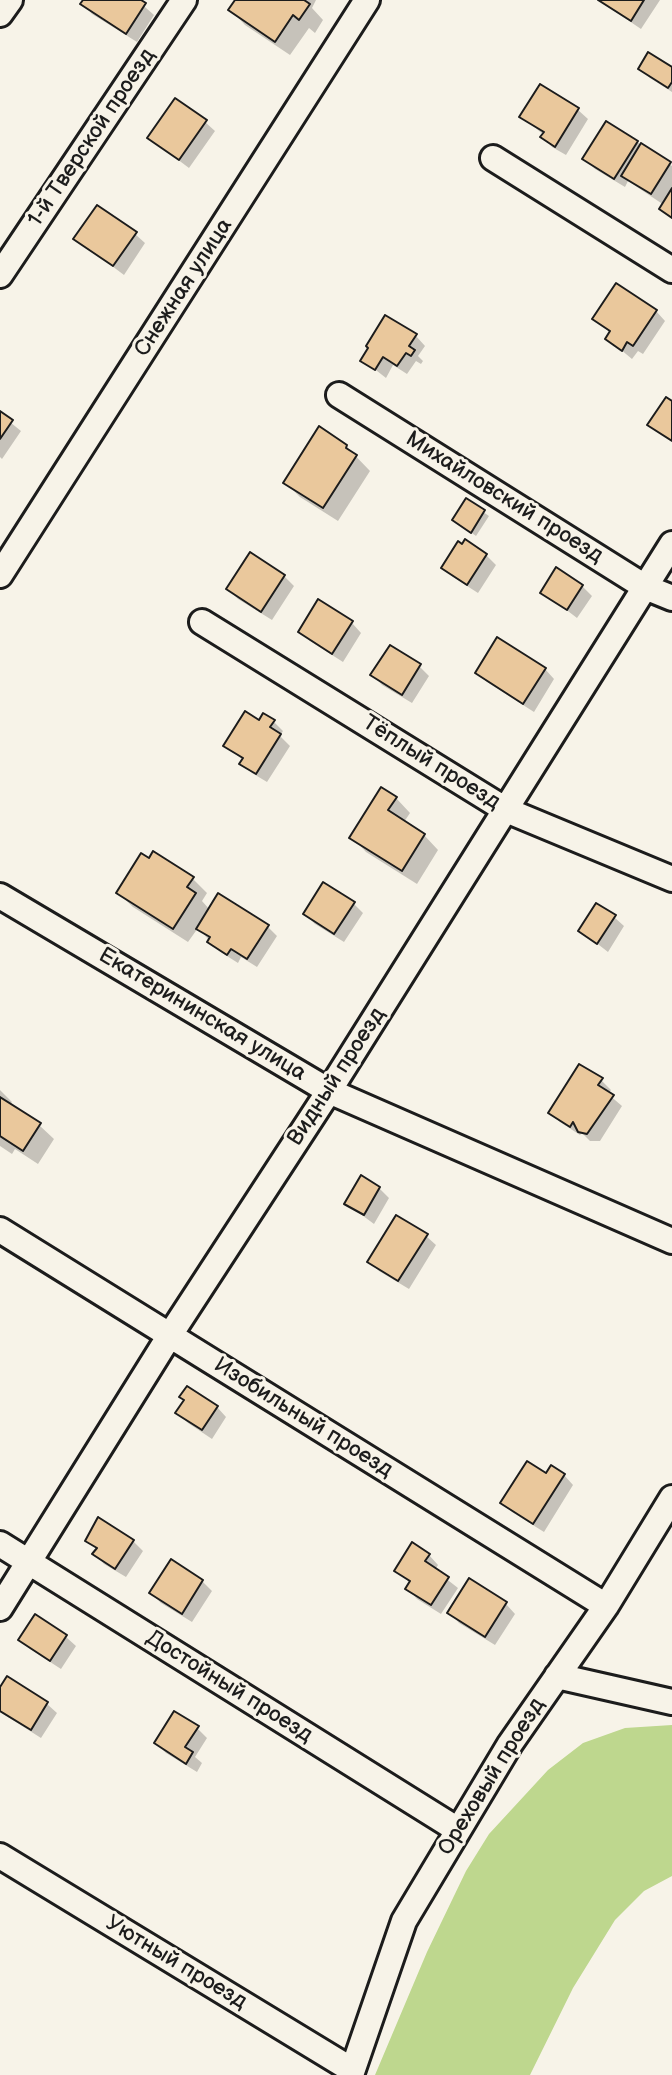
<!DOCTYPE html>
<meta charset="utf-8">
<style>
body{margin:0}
canvas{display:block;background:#f7f3e8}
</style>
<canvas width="672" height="2075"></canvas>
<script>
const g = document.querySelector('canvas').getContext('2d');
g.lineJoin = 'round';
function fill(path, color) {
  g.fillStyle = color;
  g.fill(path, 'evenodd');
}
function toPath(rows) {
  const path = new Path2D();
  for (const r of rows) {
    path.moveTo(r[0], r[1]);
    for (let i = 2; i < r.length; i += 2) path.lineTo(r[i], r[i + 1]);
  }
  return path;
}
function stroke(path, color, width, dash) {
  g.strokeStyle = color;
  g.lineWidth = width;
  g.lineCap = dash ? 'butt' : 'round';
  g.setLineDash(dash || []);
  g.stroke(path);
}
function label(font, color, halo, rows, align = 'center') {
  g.font = font + ' "Balsamiq Sans",sans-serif';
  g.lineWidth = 6;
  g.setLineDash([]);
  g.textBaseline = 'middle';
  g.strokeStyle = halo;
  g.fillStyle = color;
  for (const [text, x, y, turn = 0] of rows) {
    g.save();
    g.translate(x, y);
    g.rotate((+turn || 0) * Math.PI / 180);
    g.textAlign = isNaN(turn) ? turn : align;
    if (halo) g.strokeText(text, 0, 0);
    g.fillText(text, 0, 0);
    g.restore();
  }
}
const green = toPath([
 [672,1725,672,1876,644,1891,615,1920,573,1988,530,2075,375,2075,427,1952,466,1871,489,1834,548,1770,583,1743,625,1728]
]);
const shadow = toPath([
 [85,0,137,0,154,15,137,42,92,14,83,4],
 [238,0,316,0,312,8,323,20,315,33,309,28,290,55,245,25,231,10],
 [598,0,660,0,641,29],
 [640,69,672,70,672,92,650,78],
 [578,110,588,119,566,155,552,147,543,137,544,135,522,117],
 [205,122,215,131,189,168,149,138],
 [637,142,672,166,672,219,661,209,664,205,628,181,625,187,595,169,585,159],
 [135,234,145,243,124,275,76,239],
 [656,311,665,321,643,354,638,351,632,359,608,339,611,333,594,319],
 [416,336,425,346,418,356,423,361,421,364,416,361,407,374,393,365,386,378,363,360],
 [0,414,21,431,2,459,0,457],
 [346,446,370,471,338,521,300,497,286,483],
 [467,501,489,516,476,536,454,520],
 [486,555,496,565,478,593,453,577,444,568],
 [284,576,294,586,272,620,238,599,228,589],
 [582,586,592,596,577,618,543,592],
 [352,623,361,633,343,662,310,641,300,632],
 [419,666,429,676,412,703,382,685,373,675],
 [545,669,554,679,534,712,487,682,477,673],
 [273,721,283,731,280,736,290,746,267,782,252,773,242,763,244,761,226,746,259,722],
 [396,798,410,813,404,822,424,835,438,850,417,884,366,852,352,837],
 [154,854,193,879,207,893,202,901,210,910,268,927,277,936,257,967,241,957,238,963,219,951,198,928,188,942,133,907,118,893],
 [353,903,363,913,344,942,315,924,305,914],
 [614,917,624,926,608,952,581,931],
 [601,1080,611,1090,608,1094,622,1106,600,1141,590,1141,582,1133,580,1135,560,1122,550,1113],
 [0,1090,12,1102,10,1105,39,1125,54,1139,38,1164,15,1149,12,1154,0,1146],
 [379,1188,389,1198,374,1224,347,1204],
 [426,1236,436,1245,409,1289,379,1271,370,1262],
 [217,1407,226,1417,212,1439,188,1423,178,1413],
 [564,1475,573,1485,544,1532,512,1512,503,1503],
 [88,1540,133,1541,143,1551,126,1577,104,1564,95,1554,97,1550],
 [429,1555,438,1565,435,1570,458,1588,441,1614,417,1599,408,1589,411,1584,396,1571],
 [202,1581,212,1591,192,1622,161,1603,151,1593],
 [506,1604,515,1614,495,1645,459,1623,450,1613],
 [35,1617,66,1637,76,1646,61,1669,30,1649,21,1640],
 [0,1691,47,1704,57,1713,41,1738,0,1712],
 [197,1728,207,1738,195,1757,202,1763,197,1772,166,1753,156,1743]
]);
const building = toPath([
 [83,0,141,0,146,3,126,34,80,4,83,0],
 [235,0,304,0,310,4,299,20,293,15,275,42,228,10,235,0],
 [598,0,644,0,631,21,598,0],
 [648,52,672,67,672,82,668,88,638,69,648,52],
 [540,84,579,108,555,147,540,137,544,132,519,117,540,84],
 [175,98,207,120,179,160,147,138,175,98],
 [606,121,638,141,614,179,582,159,606,121],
 [641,143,671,162,651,194,621,176,641,143],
 [672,188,672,218,659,209,672,188],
 [97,205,137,232,113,266,73,239,97,205],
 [616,283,657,310,633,346,627,342,622,351,605,339,610,331,592,319,616,283],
 [385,315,417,334,409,346,415,350,411,356,406,353,397,366,383,357,375,370,360,361,368,348,366,346,385,315],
 [666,397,672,401,672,441,647,425,666,397],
 [0,411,13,420,0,439,0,411],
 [319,426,347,445,346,448,357,455,323,508,283,483,319,426],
 [466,498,485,510,471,533,452,520,466,498],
 [465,539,487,554,467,585,441,568,458,541,462,544,465,539],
 [250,552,285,575,261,612,226,589,250,552],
 [556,567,583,585,567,610,540,593,556,567],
 [318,599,353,621,332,654,298,632,318,599],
 [497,637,546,668,523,704,475,673,497,637],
 [390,645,421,664,402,695,370,675,390,645],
 [245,711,259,720,263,713,275,720,270,727,281,734,256,774,239,764,243,758,223,746,245,711],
 [381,787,397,797,388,810,425,834,402,871,349,838,381,787],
 [153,851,194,877,187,887,196,893,173,929,116,893,141,853,149,858,153,851],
 [323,882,355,902,334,934,303,914,323,882],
 [218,893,269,925,247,959,231,949,227,955,207,942,210,937,196,929,218,893],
 [596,903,616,915,597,944,578,931,596,903],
 [579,1064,603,1078,598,1085,614,1095,587,1134,578,1132,573,1122,570,1127,548,1113,579,1064],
 [0,1097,41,1123,23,1151,0,1136,0,1097],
 [361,1175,380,1187,364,1215,344,1204,361,1175],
 [396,1215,428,1234,398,1281,367,1262,396,1215],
 [187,1386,218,1406,202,1430,175,1413,184,1400,179,1397,187,1386],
 [527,1461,546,1473,551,1465,565,1474,533,1524,500,1503,527,1461],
 [98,1517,134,1540,115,1569,92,1554,97,1548,85,1541,98,1517],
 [412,1542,430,1554,425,1561,449,1577,431,1605,405,1589,410,1581,394,1571,412,1542],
 [171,1559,203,1580,182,1614,149,1593,171,1559],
 [469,1578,507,1602,485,1637,447,1613,469,1578],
 [35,1614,67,1635,50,1661,18,1640,35,1614],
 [7,1676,48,1702,31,1730,0,1711,0,1687,7,1676],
 [174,1711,199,1726,185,1747,193,1752,186,1764,154,1743,174,1711]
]);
const street = toPath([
 [0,14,10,0],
 [493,158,672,270],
 [0,275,184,0],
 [339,395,645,587,672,598],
 [0,575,367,0],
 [202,622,506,810,672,879],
 [0,896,329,1091,672,1241],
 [0,1230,606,1606],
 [0,1544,458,1830],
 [0,1608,170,1335,329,1091,672,544],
 [557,1676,672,1702],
 [0,1856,352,2070],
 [351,2075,404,1921,510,1744,606,1606,672,1498]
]);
const streetNames = [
 ["1-й Тверской проезд",92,138,-56],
 ["Снежная улица",184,288,-57],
 ["Михайловский проезд",504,498,32],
 ["Тёплый проезд",431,763,32],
 ["Екатерининская улица",202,1015,31],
 ["Видный проезд",337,1077,-57],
 ["Изобильный проезд",303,1418,32],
 ["Достойный проезд",229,1687,32],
 ["Ореховый проезд",492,1777,-58],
 ["Уютный проезд",176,1963,31]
];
fill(green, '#bed78e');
fill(shadow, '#0003');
fill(building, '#eac89c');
stroke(building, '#1c1c1c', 2);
stroke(street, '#1c1c1c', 30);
stroke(street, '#f7f3e8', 24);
label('22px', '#1c1c1c', '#f7f3e8', streetNames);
</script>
